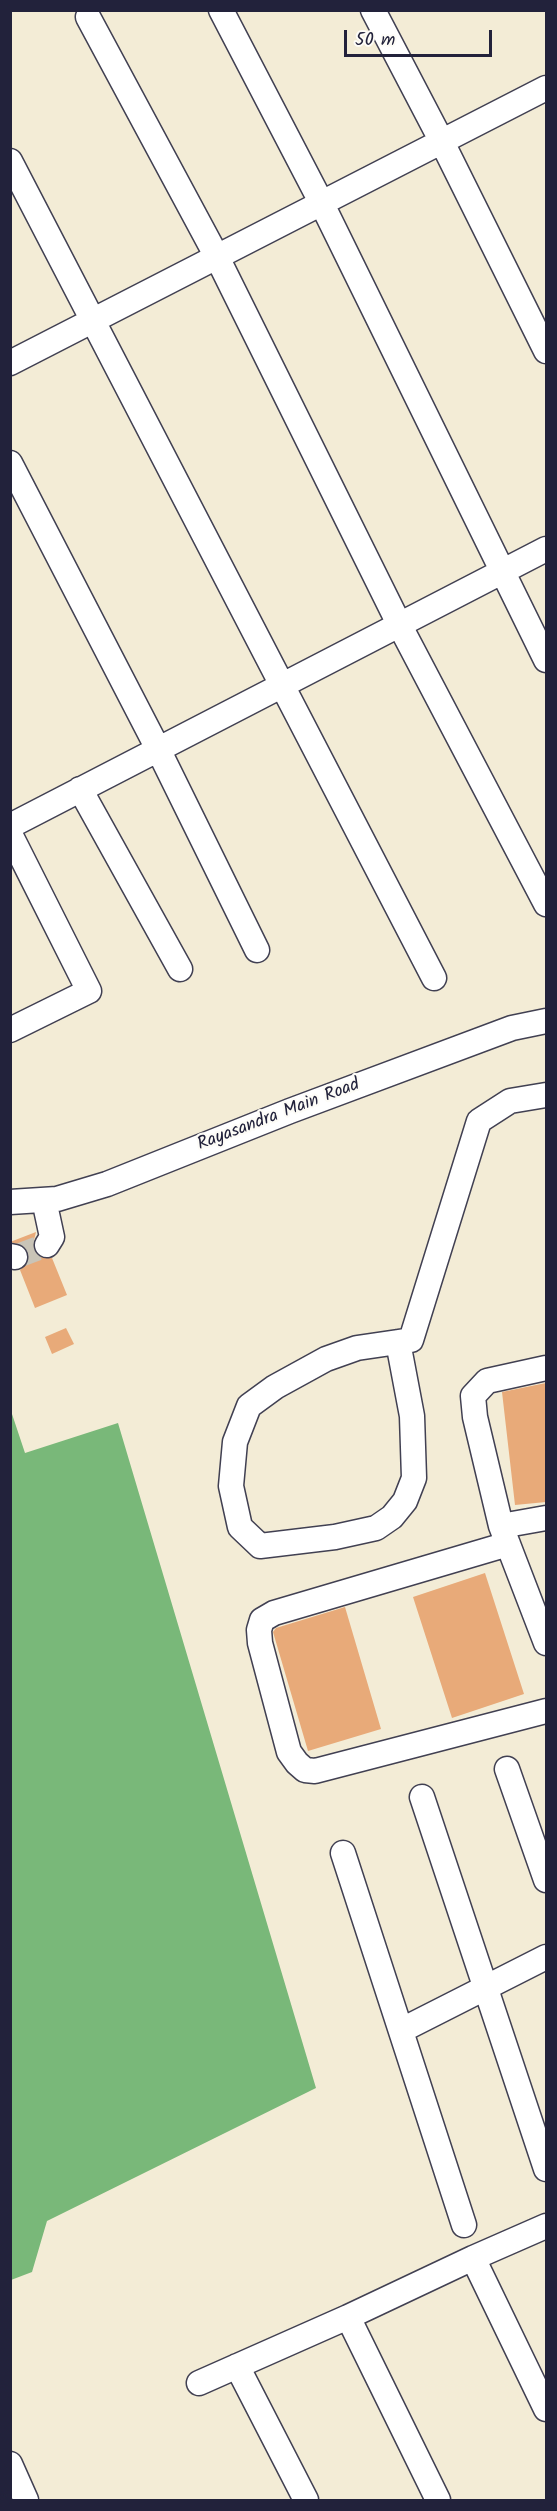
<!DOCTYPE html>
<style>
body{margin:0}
#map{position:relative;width:557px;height:2511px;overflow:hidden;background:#f3ecd6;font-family:Kalam,sans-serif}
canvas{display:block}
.frame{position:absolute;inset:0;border:12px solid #22223b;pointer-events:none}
.scale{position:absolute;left:344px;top:30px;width:148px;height:27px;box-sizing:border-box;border:3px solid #22223b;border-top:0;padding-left:8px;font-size:18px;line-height:21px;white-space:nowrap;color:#22223b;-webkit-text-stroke:4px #fdfcf7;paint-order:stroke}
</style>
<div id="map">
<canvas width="557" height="2511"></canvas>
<div class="frame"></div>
<div class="scale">50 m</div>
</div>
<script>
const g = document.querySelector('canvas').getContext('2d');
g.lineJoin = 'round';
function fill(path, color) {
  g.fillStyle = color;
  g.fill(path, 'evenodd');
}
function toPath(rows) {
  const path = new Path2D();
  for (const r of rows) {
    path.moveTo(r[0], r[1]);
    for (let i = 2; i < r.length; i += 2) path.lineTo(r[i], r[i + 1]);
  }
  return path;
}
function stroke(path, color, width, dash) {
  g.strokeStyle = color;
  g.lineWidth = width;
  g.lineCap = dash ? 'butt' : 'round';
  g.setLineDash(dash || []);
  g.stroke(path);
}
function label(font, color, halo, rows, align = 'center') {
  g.font = font + ' Kalam,sans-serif';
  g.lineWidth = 4.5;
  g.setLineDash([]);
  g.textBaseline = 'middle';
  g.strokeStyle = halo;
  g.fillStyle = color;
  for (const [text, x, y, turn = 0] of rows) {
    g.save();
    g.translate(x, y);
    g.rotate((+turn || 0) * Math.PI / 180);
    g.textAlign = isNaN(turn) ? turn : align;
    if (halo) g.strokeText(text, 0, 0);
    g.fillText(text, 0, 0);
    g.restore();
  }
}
const forest = toPath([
 [10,1408,25,1453,118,1423,316,2088,47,2221,32,2272,11,2280]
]);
const building = toPath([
 [36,1232,33,1244,34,1251,40,1257,52,1258,67,1295,35,1308,20,1270,29,1260,28,1252,24,1246,10,1242],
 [66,1328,74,1344,52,1354,45,1337],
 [546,1383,546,1502,515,1505,502,1392],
 [485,1573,524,1694,452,1718,413,1597],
 [345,1607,381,1729,308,1751,273,1632,276,1628]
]);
const minorTunnel = toPath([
 [15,1257,47,1245]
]);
const minor = toPath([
 [221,10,322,204,546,660],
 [373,10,442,142,546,351],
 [88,17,217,257,399,624,546,904],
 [10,161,434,978],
 [10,363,546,88],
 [10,463,158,749,257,950],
 [80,789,180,969],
 [10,826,546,549],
 [10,834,89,991,10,1030],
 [44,1200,52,1237,47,1245],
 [10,1202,57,1199,107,1184,290,1111,512,1028,546,1021],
 [10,1256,15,1257],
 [398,1342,412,1416,414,1478,405,1501,392,1517,376,1528,335,1537,260,1546,240,1527,231,1486,235,1442,249,1406,275,1387,326,1359,357,1348,398,1342,411,1340,479,1121,510,1101,546,1095],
 [546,1368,487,1381,473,1396,475,1417,501,1526,546,1643],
 [501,1526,546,1518],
 [508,1544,274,1613,262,1620,259,1630,260,1643,289,1752,297,1763,305,1770,315,1771,546,1711],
 [507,1769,546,1880],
 [422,1797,546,2169],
 [343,1853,464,2225],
 [402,2030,546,1957],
 [546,2226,473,2258,546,2409],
 [237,2366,306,2500],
 [199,2383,348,2317],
 [10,2464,26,2500],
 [438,2500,348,2317,473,2258]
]);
const streetNames = [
 ["Rayasandra Main Road",279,1116,-21]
];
fill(forest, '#79b879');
fill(building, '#e8aa79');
stroke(minorTunnel, '#c9c4b7', 24, [24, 12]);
stroke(minor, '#414052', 27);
stroke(minor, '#fff', 24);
label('18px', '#22223b', '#fdfcf7', streetNames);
</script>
